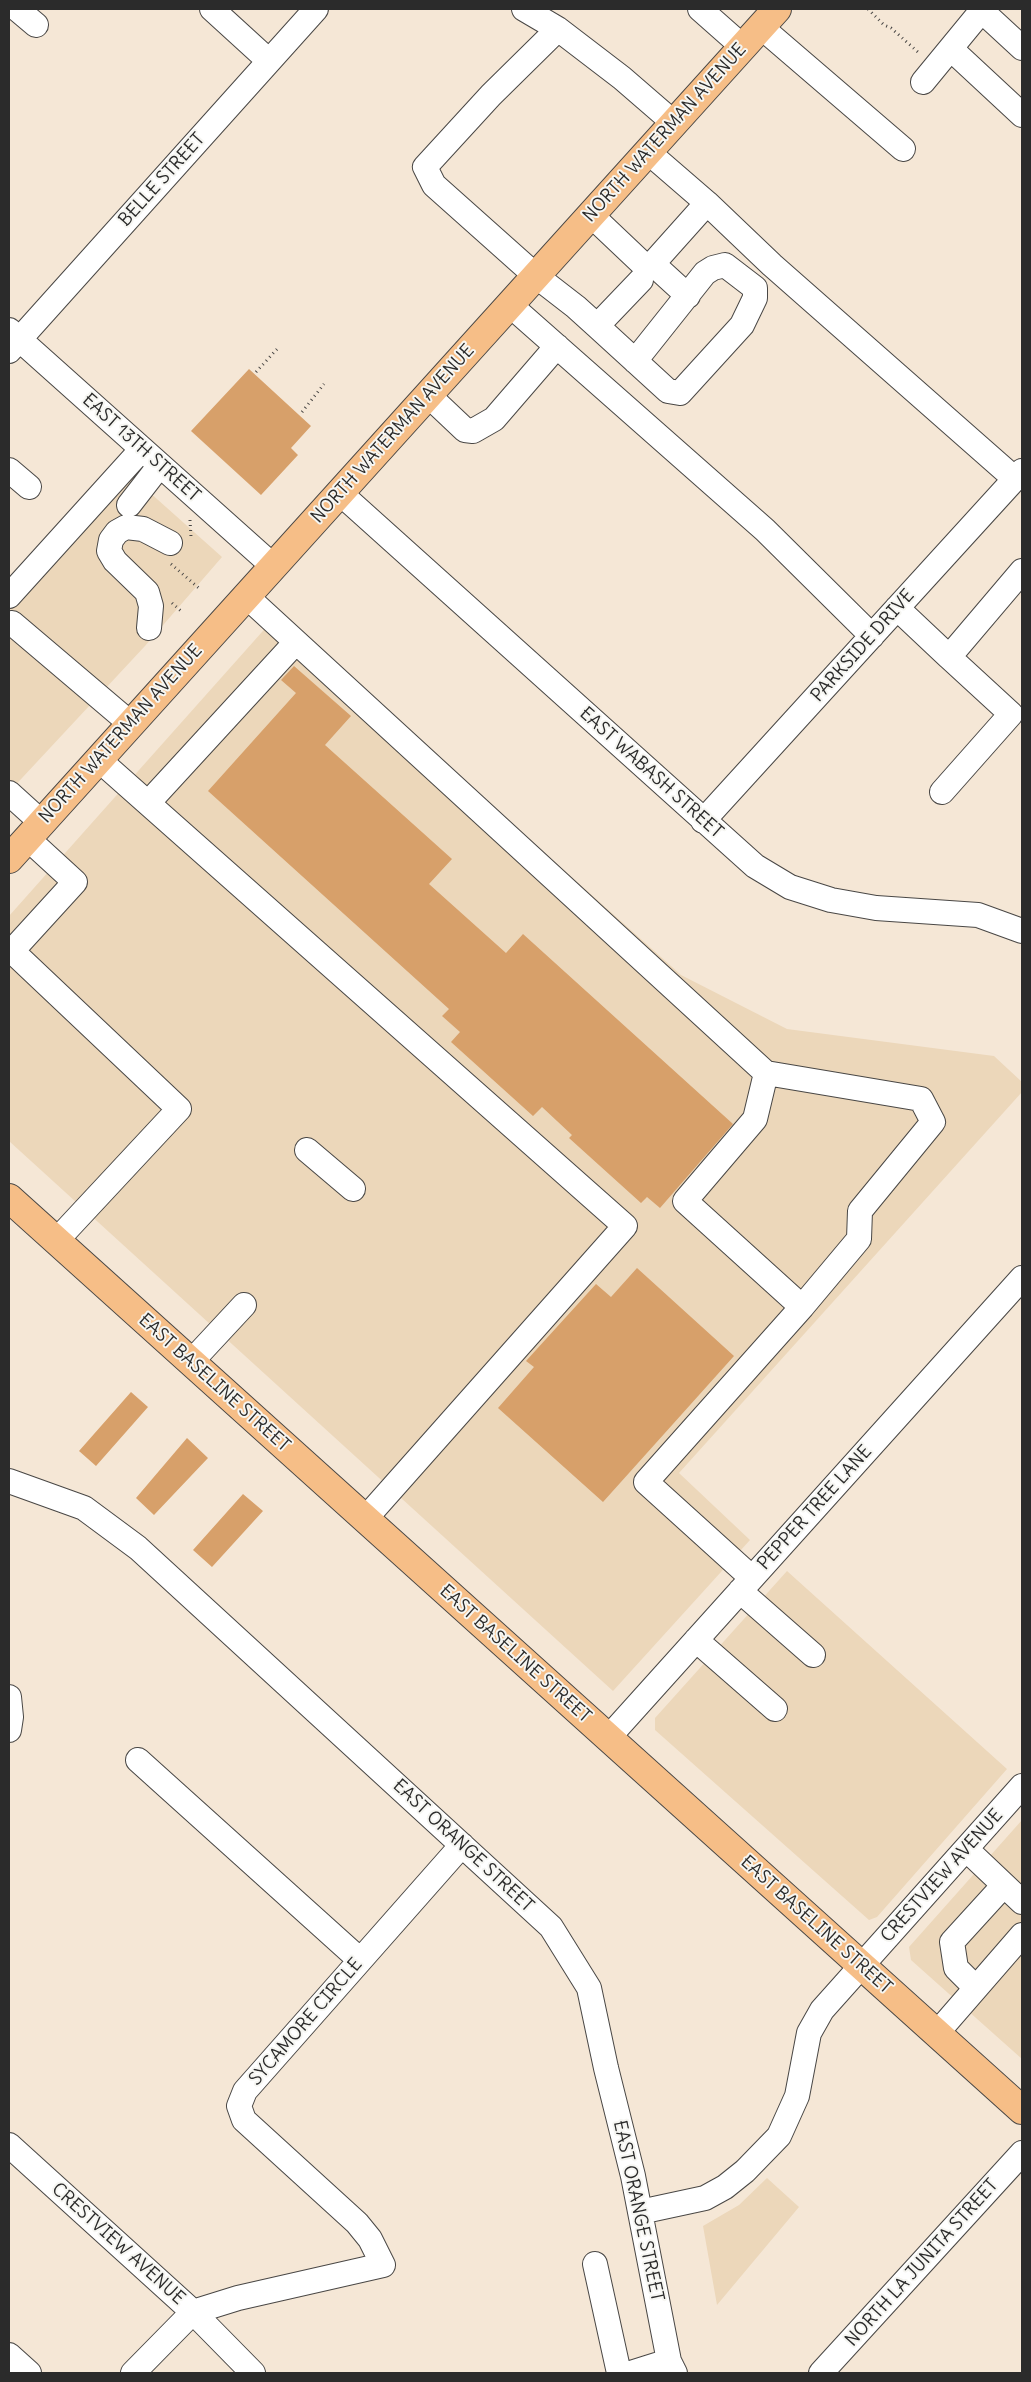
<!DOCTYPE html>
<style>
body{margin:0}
#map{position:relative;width:1031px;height:2382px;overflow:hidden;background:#f5e7d6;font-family:Delius,sans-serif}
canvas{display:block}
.frame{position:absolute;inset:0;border:10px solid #2b2b2b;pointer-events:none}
</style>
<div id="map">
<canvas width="1031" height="2382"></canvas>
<div class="frame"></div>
</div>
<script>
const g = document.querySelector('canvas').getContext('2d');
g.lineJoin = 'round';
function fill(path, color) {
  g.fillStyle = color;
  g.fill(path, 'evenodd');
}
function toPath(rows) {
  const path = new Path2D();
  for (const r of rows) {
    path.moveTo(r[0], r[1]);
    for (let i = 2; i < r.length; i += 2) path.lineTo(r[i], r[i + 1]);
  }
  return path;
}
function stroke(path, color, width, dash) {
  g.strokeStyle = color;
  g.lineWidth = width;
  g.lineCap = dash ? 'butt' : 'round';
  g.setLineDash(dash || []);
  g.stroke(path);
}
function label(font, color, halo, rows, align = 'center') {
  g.font = font + ' Delius,sans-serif';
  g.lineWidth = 4;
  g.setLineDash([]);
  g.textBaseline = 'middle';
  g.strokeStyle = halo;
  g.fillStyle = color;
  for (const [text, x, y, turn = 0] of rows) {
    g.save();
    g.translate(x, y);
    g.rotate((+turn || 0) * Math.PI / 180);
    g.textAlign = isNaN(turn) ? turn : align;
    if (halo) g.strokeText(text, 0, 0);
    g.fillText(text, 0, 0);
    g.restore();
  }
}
const built = toPath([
 [120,466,222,557,145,646,9,792,9,590],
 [278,614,681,975,787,1029,994,1056,1022,1082,1022,1092,679,1473,750,1540,613,1691,9,1141,9,916],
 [787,1571,1007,1769,877,1917,869,1920,655,1730,655,1718],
 [1022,1820,1022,2059,911,1960,909,1947],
 [767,2178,799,2207,717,2305,703,2226,739,2205]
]);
const building = toPath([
 [249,369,311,426,291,448,298,455,261,495,191,431],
 [294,666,351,716,325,745,452,859,429,884,506,953,523,934,733,1124,660,1208,647,1197,641,1203,569,1138,572,1135,542,1107,533,1116,451,1042,460,1032,442,1016,449,1009,208,791,296,693,281,680],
 [637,1268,734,1356,603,1502,498,1408,534,1367,526,1361,596,1284,611,1297],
 [131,1392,148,1407,96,1466,79,1451],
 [187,1438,208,1458,154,1515,136,1498],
 [243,1494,263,1511,212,1567,193,1550]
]);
const path = toPath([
 [868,9,884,25,891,28,918,52],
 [256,372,278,348],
 [302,412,324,384],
 [190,520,191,537],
 [171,564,200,589],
 [172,603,181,611]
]);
const minor = toPath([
 [17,9,36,25],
 [212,9,269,61],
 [524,9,558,29,622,78,674,123],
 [700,9,743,47],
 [983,12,1022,48],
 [761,27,903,149],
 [558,29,491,95,425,167,434,185,536,276,576,307,597,326,668,391,680,393,742,325,755,298,755,288,725,265,713,268,705,273,635,361],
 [951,49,1022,115],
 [923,82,983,9],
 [648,152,707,203,772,265,1015,479],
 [591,215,648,269,707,203],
 [653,264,688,296],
 [510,305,765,530,872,636],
 [597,326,641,280],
 [9,330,273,566],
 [9,351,316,9],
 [428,395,465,430,473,431,494,419,557,346],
 [9,470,29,487],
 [340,493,755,866,790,887,831,900,876,908,978,915,1022,931],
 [129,505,160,465],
 [9,596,142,449],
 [246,596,766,1073,921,1099,933,1122,860,1211,859,1239,802,1307,685,1201,755,1119,766,1073],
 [897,608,949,657,1022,571],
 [12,623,131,724],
 [149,628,151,606,147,592,115,561,109,551,111,540,117,532,126,527,143,529,170,543],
 [98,759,625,1226,365,1519],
 [942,792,1011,714,949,657],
 [9,793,41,822],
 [148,803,296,642],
 [703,821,1022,471],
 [27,838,75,882,12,951,179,1109,56,1241],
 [307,1150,353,1189],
 [191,1362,244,1305],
 [9,1481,84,1508,138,1548,551,1927,589,1988,606,2068,633,2176,669,2361,675,2373],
 [752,1578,646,1482,802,1307],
 [740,1591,813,1655],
 [696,1640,775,1709],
 [9,1697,11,1717,9,1730],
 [608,1738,1022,1278],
 [138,1760,360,1960],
 [966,1849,1022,1902],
 [976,1988,956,1968,952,1942,1004,1885],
 [937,2033,1022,1935],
 [9,2145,193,2312,253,2373],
 [640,2212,705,2198,725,2187,745,2171,779,2136,797,2096,809,2033,822,2010,1022,1786],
 [595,2264,619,2373],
 [9,2355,29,2373],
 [133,2373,193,2312,238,2298,383,2265,370,2239,357,2223,244,2120,239,2106,245,2091,462,1845],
 [631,2373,669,2361],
 [821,2373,1022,2153]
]);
const major = toPath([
 [9,859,777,9],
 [9,1198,1022,2110]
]);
const streetNames = [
 ["NORTH WATERMAN AVENUE",665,133,-48],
 ["BELLE STREET",162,180,-48],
 ["NORTH WATERMAN AVENUE",393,434,-48],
 ["EAST 13TH STREET",141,448,42],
 ["PARKSIDE DRIVE",863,646,-48],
 ["NORTH WATERMAN AVENUE",121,734,-48],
 ["EAST WABASH STREET",651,773,42],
 ["EAST BASELINE STREET",214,1383,42],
 ["PEPPER TREE LANE",815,1508,-48],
 ["EAST BASELINE STREET",515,1654,42],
 ["EAST ORANGE STREET",463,1846,43],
 ["CRESTVIEW AVENUE",942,1876,-48],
 ["EAST BASELINE STREET",816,1925,42],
 ["SYCAMORE CIRCLE",306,2022,-49],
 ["EAST ORANGE STREET",638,2211,78],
 ["CRESTVIEW AVENUE",118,2244,42],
 ["NORTH LA JUNITA STREET",922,2263,-48]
];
fill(built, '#ecd7ba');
fill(building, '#d7a06a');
stroke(minor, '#494745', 26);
stroke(major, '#494745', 30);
stroke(path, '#494745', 3, [1, 4]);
stroke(minor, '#fff', 24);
stroke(major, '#f6be87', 28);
label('18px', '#2b2b2b', '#f6f6f2', streetNames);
</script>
